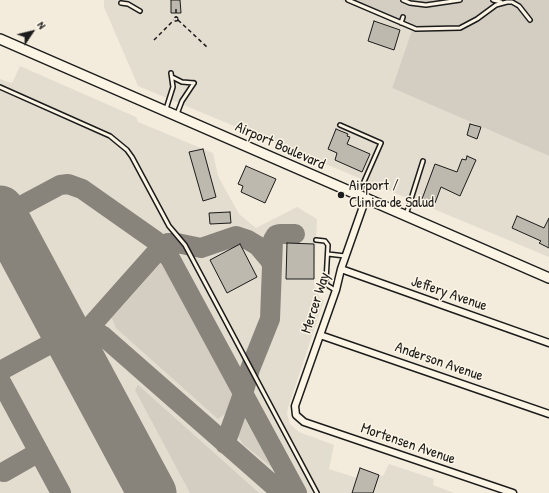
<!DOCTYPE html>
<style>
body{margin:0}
#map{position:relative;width:549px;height:493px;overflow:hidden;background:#f3ecdd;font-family:"Patrick Hand",sans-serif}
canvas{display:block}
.north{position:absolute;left:12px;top:12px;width:40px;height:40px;-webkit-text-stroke:3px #fcf5e5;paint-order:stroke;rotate:55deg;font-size:11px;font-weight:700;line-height:16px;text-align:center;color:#1c1c1c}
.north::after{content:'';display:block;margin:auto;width:14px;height:18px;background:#1c1c1c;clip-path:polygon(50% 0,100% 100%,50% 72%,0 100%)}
</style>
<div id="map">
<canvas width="549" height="493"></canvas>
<div class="north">N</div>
</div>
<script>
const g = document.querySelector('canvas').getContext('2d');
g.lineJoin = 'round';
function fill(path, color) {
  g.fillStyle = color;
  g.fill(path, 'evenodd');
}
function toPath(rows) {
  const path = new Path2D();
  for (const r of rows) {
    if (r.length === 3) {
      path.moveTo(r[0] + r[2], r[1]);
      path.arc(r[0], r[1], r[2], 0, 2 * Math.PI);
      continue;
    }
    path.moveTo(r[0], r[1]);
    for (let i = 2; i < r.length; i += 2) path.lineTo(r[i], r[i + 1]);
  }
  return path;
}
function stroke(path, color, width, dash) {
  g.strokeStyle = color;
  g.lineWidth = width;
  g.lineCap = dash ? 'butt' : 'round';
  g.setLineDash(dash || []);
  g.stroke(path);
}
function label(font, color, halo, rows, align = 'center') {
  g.font = font + ' "Patrick Hand",sans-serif';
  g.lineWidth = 3;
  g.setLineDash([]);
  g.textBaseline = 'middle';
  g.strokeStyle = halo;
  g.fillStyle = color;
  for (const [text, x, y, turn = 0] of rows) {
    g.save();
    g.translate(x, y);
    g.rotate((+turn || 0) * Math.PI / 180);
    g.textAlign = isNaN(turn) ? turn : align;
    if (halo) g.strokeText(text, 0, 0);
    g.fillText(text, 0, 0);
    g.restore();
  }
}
const built = toPath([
 [104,0,341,0,412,30,392,88,549,156,549,257,138,86,104,7],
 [20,66,136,117,138,122,213,153,218,176,239,214,256,228,297,207,317,219,314,285,320,298,324,300,288,408,287,414,290,424,299,432,334,445,329,469,375,484,378,475,383,476,389,464,434,479,433,485,454,493,0,493,0,79,12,83]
]);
const green = toPath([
 [341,0,549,0,549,156,392,88,412,30],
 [160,264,167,269,234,395,225,414,218,419,116,328,112,318],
 [138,385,259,493,190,493,135,390],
 [244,418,275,470,243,444,238,436]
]);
const taxiway = toPath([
 [0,217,60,185,68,184,82,189,156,241,171,260,178,273,297,493],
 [89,328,161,247,168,243,177,243,201,248,236,236,248,240,258,246,269,259,272,264],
 [0,371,78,329,89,328,103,336,282,493],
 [0,380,61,493],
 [225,444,243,394,250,369,270,319,273,240,276,235,280,234,295,234],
 [4,472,39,452]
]);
const runway = toPath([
 [0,210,152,493]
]);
const building = toPath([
 [171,0,180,0,181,13,171,13,171,0],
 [374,21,400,30,394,50,368,41,374,21],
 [470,124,481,127,477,139,467,135,470,124],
 [336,129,348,134,347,136,350,137,347,144,370,154,362,172,335,160,337,153,328,149,336,129],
 [203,149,216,197,203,201,189,152,203,149],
 [467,156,476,160,460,196,441,187,435,203,422,199,435,164,457,172,462,159,466,160,467,156],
 [246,166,276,179,265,203,241,192,243,186,238,184,246,166],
 [230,212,231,223,210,224,209,213,230,212],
 [517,216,544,228,549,218,549,248,539,243,541,241,512,228,517,216],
 [287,243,314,244,314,279,286,279,287,243],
 [240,244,257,277,227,293,210,260,240,244],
 [360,468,379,475,373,493,352,493,360,468]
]);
const path = toPath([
 [176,9,176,17],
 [176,19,2],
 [178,20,208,48],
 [154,40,174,20]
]);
const service = toPath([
 [348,0,416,29,460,28,477,19,496,5,507,2,512,2,519,6,530,20],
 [403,0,410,3,426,5,460,0],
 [493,0,501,2],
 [121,3,128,4,140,11],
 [401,23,403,17],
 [172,77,182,82,194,83],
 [0,87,110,136,127,150,132,157,169,226,185,245,317,493],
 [166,109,173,87,171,73],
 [177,114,182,101,194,83],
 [340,125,381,143,359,193],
 [406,215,423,161],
 [316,240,325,241,328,245,326,281,327,285,335,290],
 [328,254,345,256]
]);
const minor = toPath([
 [366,198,341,269,336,290,295,406,296,415,304,422,513,493],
 [341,269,549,343],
 [320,335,549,414]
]);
const secondary = toPath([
 [0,39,549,278]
]);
const markers = [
 [341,195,4,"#1c1c1c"]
];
const streetNames = [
 ["Airport Boulevard",280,146,24],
 ["Jeffery Avenue",449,294,19],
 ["Mercer Way",316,303,-72],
 ["Anderson Avenue",439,362,19],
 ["Mortensen Avenue",408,444,19]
];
const poiNames = [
 ["Airport /",349,186],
 ["Clinica de Salud",349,203]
];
fill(built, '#e3ddcf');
fill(green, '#d3cec1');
stroke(taxiway, '#88847c', 20);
stroke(runway, '#88847c', 49);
fill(building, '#beb9ae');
stroke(building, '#1c1c1c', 1);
stroke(service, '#1c1c1c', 6);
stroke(minor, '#1c1c1c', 9);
stroke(secondary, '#1c1c1c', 12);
stroke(path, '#1c1c1c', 1.5, [4, 3]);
stroke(service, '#fcf5e5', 3);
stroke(minor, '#fcf5e5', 6);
stroke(secondary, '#fcf5e5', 9);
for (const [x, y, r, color] of markers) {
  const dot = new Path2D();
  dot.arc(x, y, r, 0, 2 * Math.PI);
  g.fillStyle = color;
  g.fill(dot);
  stroke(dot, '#fcf5e5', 1.5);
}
label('15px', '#1c1c1c', '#fcf5e5', streetNames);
label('15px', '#1c1c1c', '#fcf5e5', poiNames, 'left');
</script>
